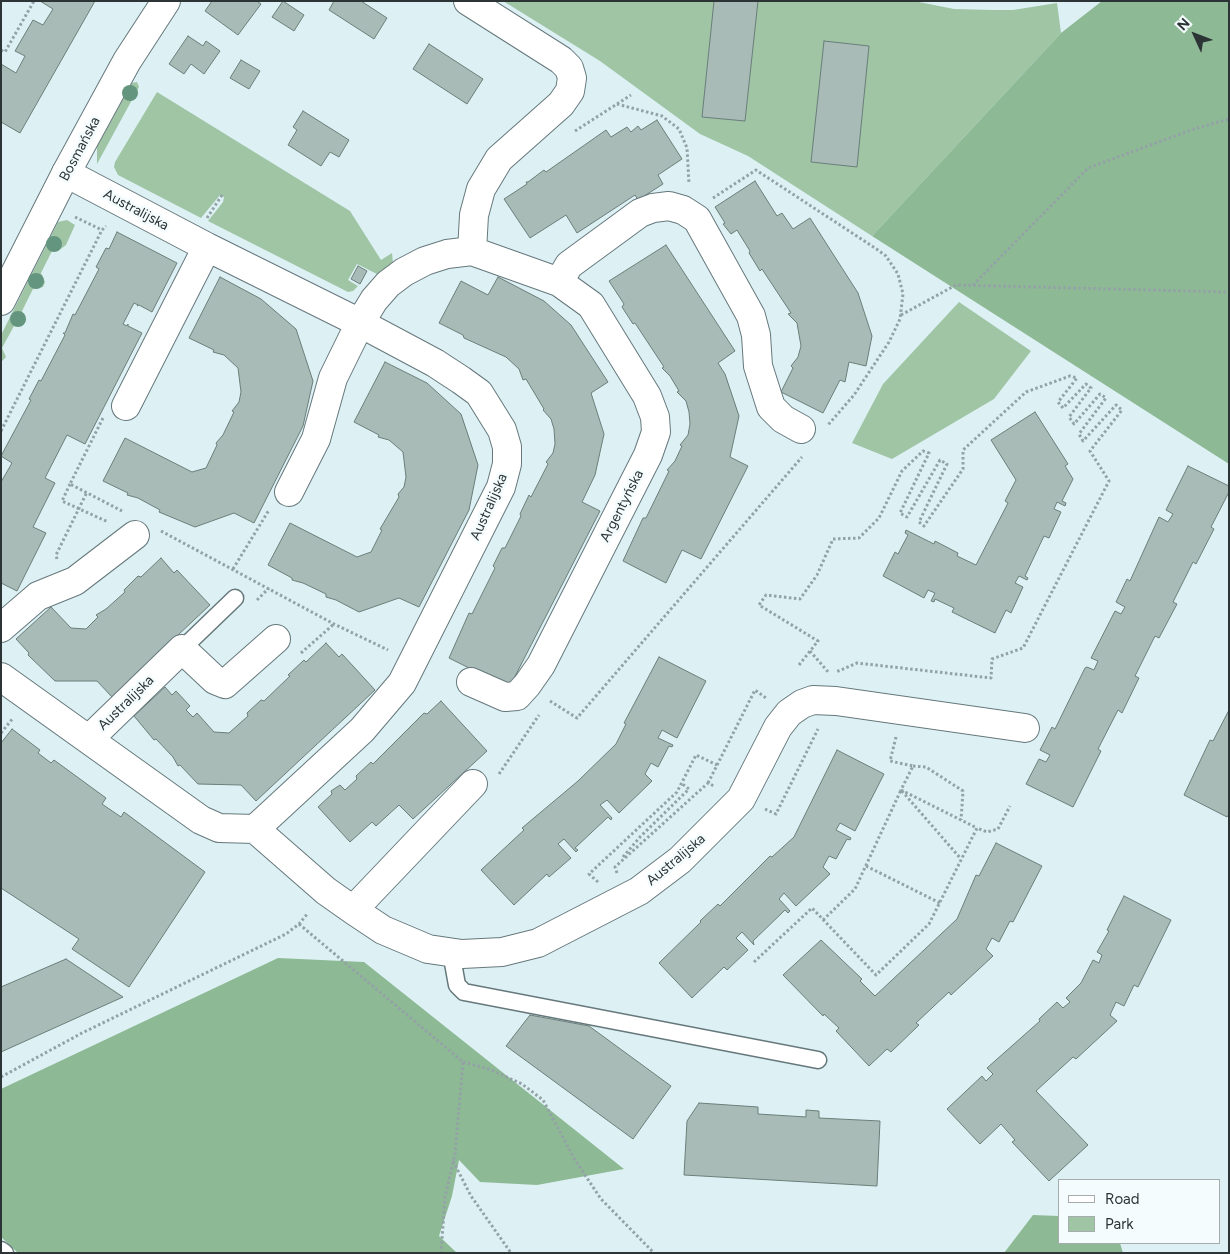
<!DOCTYPE html>
<meta charset="utf-8">
<style>
body{margin:0}
#map{position:relative;width:1230px;height:1254px;overflow:hidden;background:#ddf1f5;font-family:Figtree,sans-serif}
canvas{display:block}
.frame{position:absolute;inset:0;border:2px solid #2c3436;pointer-events:none}
.legend{position:absolute;left:1058px;top:1179px;width:162px;height:65px;box-sizing:border-box;background:#f4fcfd;border:1px solid #a4acad;margin:0;padding:6px 9px;list-style:none;font-size:15px;color:#2c3436}
.legend li{display:flex;align-items:center;gap:10px;height:25px}
.legend b{width:25px;border:1px solid #a4acad}
.north{position:absolute;left:1170px;top:10px;width:50px;height:50px;-webkit-text-stroke:4px #f4fcfd;paint-order:stroke;rotate:313deg;font-size:14px;font-weight:700;line-height:20px;text-align:center;color:#2c3436}
.north::after{content:'';display:block;margin:auto;width:18px;height:22px;background:#2c3436;clip-path:polygon(50% 0,100% 100%,50% 72%,0 100%)}
</style>
<div id="map">
<canvas width="1230" height="1254"></canvas>
<div class="frame"></div>
<ul class="legend">
<li><b style="height:6px;background:#fff"></b>Road</li>
<li><b style="height:14px;background:#9fc5a5"></b>Park</li>
</ul>
<div class="north">N</div>
</div>
<script>
const g = document.querySelector('canvas').getContext('2d');
g.lineJoin = 'round';
function fill(path, color) {
  g.fillStyle = color;
  g.fill(path, 'evenodd');
}
function toPath(rows) {
  const path = new Path2D();
  for (const r of rows) {
    path.moveTo(r[0], r[1]);
    for (let i = 2; i < r.length; i += 2) path.lineTo(r[i], r[i + 1]);
  }
  return path;
}
function stroke(path, color, width, dash) {
  g.strokeStyle = color;
  g.lineWidth = width;
  g.lineCap = dash ? 'butt' : 'round';
  g.setLineDash(dash || []);
  g.stroke(path);
}
function label(font, color, halo, rows, align = 'center') {
  g.font = font + ' Figtree,sans-serif';
  g.lineWidth = 5;
  g.setLineDash([]);
  g.textBaseline = 'middle';
  g.strokeStyle = halo;
  g.fillStyle = color;
  for (const [text, x, y, turn = 0] of rows) {
    g.save();
    g.translate(x, y);
    g.rotate((+turn || 0) * Math.PI / 180);
    g.textAlign = isNaN(turn) ? turn : align;
    if (halo) g.strokeText(text, 0, 0);
    g.fillText(text, 0, 0);
    g.restore();
  }
}
const green = toPath([
 [503,1,914,1,954,9,993,10,1013,10,1057,3,1061,33,872,236,748,156,700,134,600,61],
 [137,82,139,87,97,164,97,147,132,83],
 [157,92,350,211,381,260,392,253,393,263,377,274,357,264,348,280,358,286,353,291,348,292,208,221,223,202,224,197,220,195,201,218,118,175,114,167,115,162],
 [67,220,75,225,66,245,58,251,52,251,41,273,45,282,43,287,33,289,22,311,26,320,24,324,14,326,2,348,6,357,1,362,1,335,58,222],
 [959,302,1031,351,994,399,892,459,852,443,883,384]
]);
const forest = toPath([
 [1102,1,1229,1,1229,464,872,236,1061,33],
 [278,958,364,962,624,1169,537,1185,480,1182,459,1160,452,1196,439,1236,457,1253,18,1253,1,1237,1,1089],
 [1033,1215,1059,1216,1059,1243,1120,1243,1123,1253,1004,1253]
]);
const building = toPath([
 [40,1,95,1,20,133,1,122,1,64,16,73,25,56,15,51,33,20,43,25,53,9,40,1],
 [212,1,257,1,261,4,238,35,205,11,212,1],
 [283,1,304,15,294,31,272,17,283,1],
 [334,1,361,1,387,18,374,39,329,10,334,1],
 [714,1,758,1,745,121,702,117,714,1],
 [188,36,203,46,206,41,220,51,204,74,191,64,184,74,169,64,188,36],
 [824,41,869,46,857,167,811,162,824,41],
 [429,44,483,79,467,104,413,69,429,44],
 [241,60,260,71,249,89,230,78,241,60],
 [303,111,349,140,339,157,330,152,321,166,288,145,297,130,293,127,303,111],
 [657,120,682,159,658,175,663,184,638,200,635,195,577,233,566,215,530,238,504,199,527,184,526,182,528,182,544,170,546,172,606,130,611,137,627,127,631,132,638,126,641,130,657,120],
 [755,181,777,216,782,213,793,229,810,218,858,293,872,336,866,366,849,362,845,382,840,380,823,413,781,392,793,368,791,366,798,357,801,346,797,323,788,314,791,313,762,269,760,271,749,253,750,251,737,230,731,234,723,224,725,223,715,207,755,181],
 [117,232,177,263,152,312,139,305,137,306,138,305,134,303,123,324,127,326,128,324,128,326,142,333,85,444,67,435,45,478,55,483,33,527,46,533,17,591,1,583,1,482,12,463,1,456,31,400,29,399,39,380,41,381,65,335,63,333,65,333,73,314,75,315,99,269,96,267,106,248,109,249,117,232],
 [666,245,735,351,718,363,725,374,739,416,730,457,748,466,701,559,682,550,666,583,623,561,643,518,646,518,669,471,667,470,675,461,682,446,680,445,688,435,690,424,689,412,686,401,677,392,679,391,670,376,662,368,664,367,635,323,633,324,622,307,624,304,609,281,666,245],
 [358,266,367,271,360,284,351,279,358,266],
 [220,277,261,299,296,329,313,381,303,426,254,523,234,513,195,527,159,512,160,510,138,498,127,495,128,493,103,481,125,438,192,472,206,468,217,445,216,443,223,435,234,412,232,411,239,402,241,392,238,368,224,355,213,352,214,350,189,338,220,277],
 [498,277,544,301,571,325,608,382,591,393,604,434,595,475,582,502,600,511,509,688,449,658,469,613,472,614,495,568,493,566,502,548,505,548,521,516,520,514,529,495,531,497,548,464,546,462,553,453,555,444,554,429,551,419,543,410,544,409,526,379,523,380,519,369,506,357,464,338,463,335,439,323,461,281,488,295,498,277],
 [385,362,427,383,461,414,478,465,469,510,419,607,399,598,359,612,336,600,326,597,326,594,303,583,292,580,292,578,268,565,290,523,357,557,371,552,382,530,380,529,399,497,398,494,404,487,406,477,403,452,389,440,378,437,379,435,354,422,385,362],
 [1035,412,1068,464,1065,466,1073,479,1062,501,1066,503,1065,506,1057,502,1054,509,1061,512,1049,538,1044,536,1025,576,1028,578,1027,580,1019,576,1015,583,1023,587,1011,613,1006,610,995,633,952,612,954,608,935,599,934,602,931,601,935,593,928,590,924,598,883,576,895,552,898,554,908,535,905,533,906,530,934,544,935,541,958,553,957,556,976,565,1008,503,1005,501,1016,480,991,440,1035,412],
 [1188,466,1229,486,1229,492,1211,527,1214,529,1196,564,1193,562,1173,602,1177,604,1159,638,1155,636,1135,676,1139,678,1122,713,1118,710,1098,749,1101,751,1073,807,1026,784,1039,759,1046,762,1050,755,1040,750,1052,727,1055,729,1085,668,1087,667,1094,670,1098,661,1091,658,1115,611,1121,614,1125,607,1116,602,1127,579,1130,581,1159,517,1168,522,1173,514,1166,510,1188,466],
 [161,558,174,573,177,570,210,605,112,697,97,681,55,681,28,655,29,653,16,639,51,607,71,628,86,629,98,617,96,615,106,609,125,592,124,590,138,576,141,577,161,558],
 [326,643,339,657,342,654,375,690,256,801,241,785,198,784,180,765,178,766,173,757,156,739,154,740,134,716,165,687,172,695,176,691,190,706,186,710,193,717,197,713,214,732,229,733,248,716,247,713,261,700,264,701,290,676,288,675,304,660,306,662,326,643],
 [659,657,706,681,677,738,662,730,658,738,673,745,672,747,669,746,658,767,651,763,645,774,652,781,619,813,607,800,600,805,612,818,611,820,608,817,575,848,578,850,576,852,564,839,558,844,571,858,549,877,547,874,514,905,481,870,524,830,522,828,578,781,616,744,626,724,624,723,659,657],
 [441,701,487,751,413,819,399,805,376,826,372,822,350,842,318,807,332,794,331,791,340,785,345,790,357,779,356,776,371,762,373,764,424,713,427,714,441,701],
 [1229,710,1229,814,1227,817,1184,795,1210,740,1213,741,1229,710],
 [12,729,40,750,38,753,51,763,54,760,106,798,102,804,121,817,124,812,205,872,129,987,72,949,79,939,1,888,1,743,12,729],
 [837,750,884,774,855,831,840,823,836,830,851,838,850,840,847,839,836,859,829,856,823,867,830,874,796,906,784,893,779,899,790,911,788,913,785,910,753,941,754,945,742,932,736,938,748,950,727,970,724,967,692,998,659,963,701,922,700,921,718,904,720,906,770,856,772,857,794,837,837,750],
 [996,843,1042,866,1013,922,1010,921,999,942,992,938,986,949,993,956,951,995,949,992,916,1023,919,1025,891,1052,887,1049,869,1066,836,1031,839,1028,824,1014,823,1016,783,975,821,940,862,979,860,981,875,996,957,919,976,875,979,876,996,843],
 [1124,896,1171,920,1138,987,1134,985,1124,1006,1116,1002,1110,1015,1117,1021,1076,1059,1073,1057,1036,1091,1088,1145,1049,1181,1012,1142,1015,1140,1001,1124,980,1144,947,1109,982,1076,986,1081,993,1074,987,1068,1040,1021,1039,1019,1057,1002,1063,1008,1070,1002,1066,998,1081,983,1093,960,1099,963,1102,955,1097,952,1109,931,1107,930,1124,896],
 [66,959,123,997,1,1052,1,987,66,959],
 [530,1015,589,1026,671,1086,633,1139,506,1046,530,1015],
 [699,1103,758,1107,758,1114,806,1117,806,1110,819,1111,819,1118,880,1121,877,1186,684,1175,687,1121,699,1103]
]);
const path = toPath([
 [1,50,5,52,34,1],
 [617,104,662,116,679,129,687,148,689,184],
 [575,131,631,95],
 [713,198,756,170,875,248,886,256,898,274,903,294,900,319,889,342,854,395,828,425],
 [75,217,102,230],
 [207,218,222,195],
 [973,285,1088,168,1194,129,1229,119],
 [901,315,956,285,1229,292],
 [103,418,70,484,122,511],
 [1,431,102,230,106,226],
 [70,484,62,501,108,522],
 [161,531,334,624,388,650],
 [57,559,56,555,87,492],
 [233,569,269,510],
 [257,600,269,588],
 [810,651,829,673],
 [301,653,334,624],
 [799,665,818,641,759,605,766,595,800,599,817,575,833,539,859,538,879,518,902,471,923,451,929,453,900,513,907,517,940,460,947,464,919,522,924,526,963,469,963,450,1026,392,1070,376,1077,378,1058,402,1063,408,1086,384,1091,388,1069,417,1074,424,1100,394,1106,398,1079,434,1083,441,1116,405,1122,410,1090,451,1109,481,1023,648,992,659,991,678,857,663,836,672],
 [550,701,577,718,802,457],
 [1,733,13,718],
 [896,737,890,761,913,766,901,790,977,828],
 [913,766,926,767,963,791,961,820],
 [499,774,539,715],
 [708,783,755,690,766,698],
 [765,809,776,814,818,729],
 [623,857,640,837,689,789,681,783],
 [866,866,940,903],
 [617,873,615,867,708,783,714,786],
 [598,882,589,874,677,792,696,755,717,765],
 [823,920,855,889,901,790,961,859],
 [299,924,463,1062,455,1154,445,1197,441,1253],
 [754,962,812,908,876,975,929,924,977,828,987,832,998,829,1010,806],
 [463,1062,489,1069,522,1084,543,1100,575,1160,601,1199,654,1253],
 [1,1077,82,1033,286,934,299,924,308,913],
 [453,1161,471,1196,511,1253]
]);
const service = toPath([
 [182,649,235,598],
 [451,952,457,985,464,992,818,1060],
 [1,1250,5,1253]
]);
const minor = toPath([
 [468,1,561,60,569,68,572,78,570,91,561,104,499,159,481,189,474,215,472,251],
 [559,282,569,265,640,213,653,208,669,206,683,210,697,219,751,316,756,335,758,366,771,407,783,419,801,429],
 [126,406,207,247],
 [289,492,316,439,333,378,360,323,374,300,388,284,404,272,425,261,447,254,472,251,559,282,591,305,647,396,655,417,656,432,648,455,541,665,527,685,517,696,505,697,471,682],
 [1,628,38,596,75,581,135,535],
 [1,677,201,820,219,828,255,829,362,730,402,683,501,487,507,464,507,447,502,430,479,393,461,380,435,363,360,323,207,247,66,173],
 [89,739,182,649,215,680,225,684,276,639],
 [255,829,326,891,353,910,473,784],
 [353,910,383,930,428,949,462,954,502,952,538,943,639,891,680,860,741,799,778,727,789,713,802,704,813,700,836,701,1025,728]
]);
const tertiary = toPath([
 [1,301,66,173,127,61,166,1]
]);
const trees = [
 [130,93],
 [54,244],
 [36,281],
 [18,319]
];
const streetNames = [
 ["Bosmańska",80,149,-62],
 ["Australijska",136,210,28],
 ["Argentyńska",622,506,-63],
 ["Australijska",489,507,-66],
 ["Australijska",126,703,-44],
 ["Australijska",676,860,-40]
];
fill(green, '#9fc5a5');
fill(forest, '#8eb995');
fill(building, '#a8bbb7');
stroke(building, '#6b7e7a', 1);
stroke(service, '#66787c', 19);
stroke(minor, '#66787c', 30);
stroke(tertiary, '#66787c', 30);
stroke(path, '#93a2a6', 3, [2.5, 2.5]);
stroke(service, '#fff', 16);
stroke(minor, '#fff', 28);
stroke(tertiary, '#fff', 28);
g.fillStyle = '#64957e';
for (const [x, y] of trees) {
  g.beginPath();
  g.arc(x, y, 8, 0, 2 * Math.PI);
  g.fill();
}
label('14px', '#2c3436', '#f4fcfd', streetNames);
</script>
